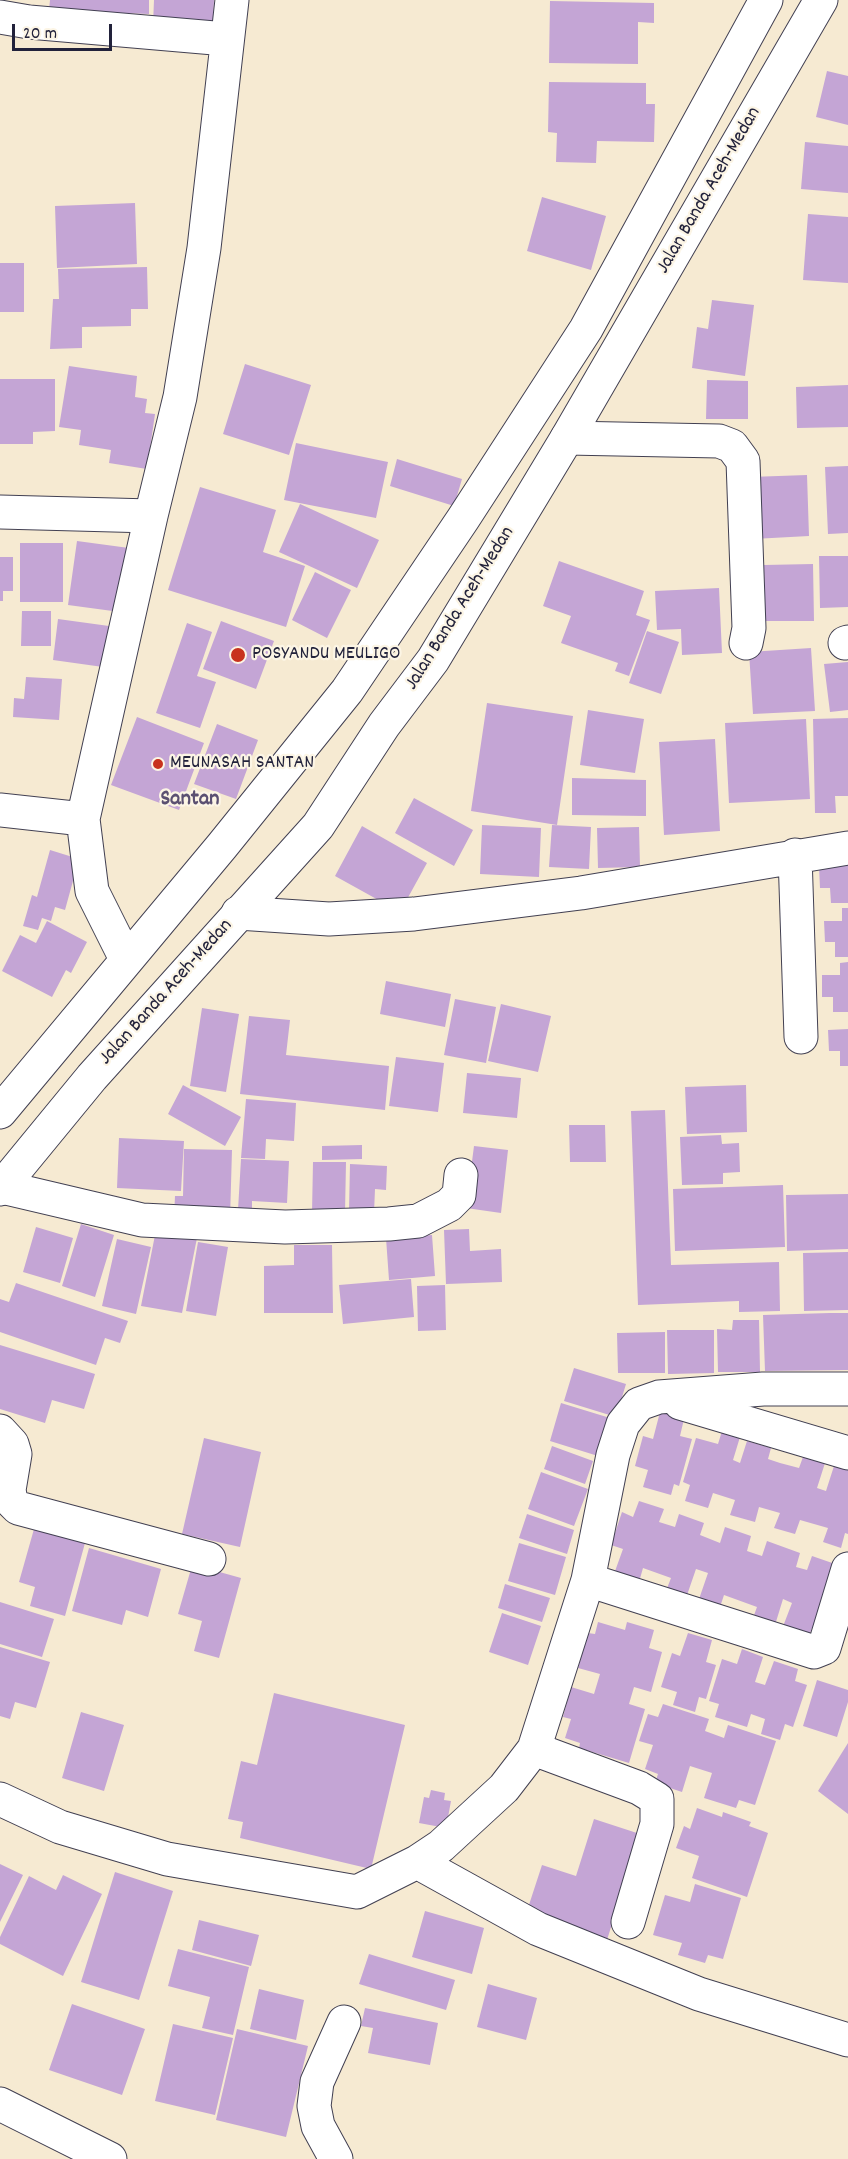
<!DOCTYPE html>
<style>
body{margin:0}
#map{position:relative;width:848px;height:2159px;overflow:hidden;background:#f6ead2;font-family:Dekko,sans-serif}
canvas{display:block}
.scale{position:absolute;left:12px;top:24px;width:100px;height:27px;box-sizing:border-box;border:3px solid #22223b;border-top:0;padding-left:8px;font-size:18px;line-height:21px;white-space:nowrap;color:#22223b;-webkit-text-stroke:4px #fcf5e5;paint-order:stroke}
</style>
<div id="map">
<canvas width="848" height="2159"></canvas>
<div class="scale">20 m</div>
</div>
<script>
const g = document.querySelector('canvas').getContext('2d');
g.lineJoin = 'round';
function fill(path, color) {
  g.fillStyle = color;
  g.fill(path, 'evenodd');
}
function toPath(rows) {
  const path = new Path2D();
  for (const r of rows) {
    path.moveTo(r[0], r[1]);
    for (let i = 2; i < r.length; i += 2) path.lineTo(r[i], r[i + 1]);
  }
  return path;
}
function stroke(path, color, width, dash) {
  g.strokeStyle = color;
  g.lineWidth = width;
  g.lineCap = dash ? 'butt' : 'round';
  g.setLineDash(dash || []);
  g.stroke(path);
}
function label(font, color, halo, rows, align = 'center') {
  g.font = font + ' Dekko,sans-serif';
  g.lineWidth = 4.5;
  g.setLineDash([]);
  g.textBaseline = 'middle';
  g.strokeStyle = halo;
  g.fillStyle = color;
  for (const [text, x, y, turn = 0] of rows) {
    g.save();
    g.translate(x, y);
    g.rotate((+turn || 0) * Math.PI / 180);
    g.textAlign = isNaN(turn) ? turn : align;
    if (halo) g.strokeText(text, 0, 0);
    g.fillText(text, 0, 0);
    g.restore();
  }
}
const building = toPath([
 [50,0,149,0,149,14,49,10],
 [154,0,214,0,213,26,153,25],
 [550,1,654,3,654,23,638,22,638,64,549,63],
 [827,71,848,76,848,125,816,117],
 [549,82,646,83,646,104,655,104,654,142,597,141,596,163,556,162,557,133,548,132],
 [805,142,848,146,848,193,801,189],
 [542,197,606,216,591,270,527,251],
 [135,203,137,264,57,268,55,206],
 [808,214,848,217,848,283,803,280],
 [0,263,24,263,24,312,0,312],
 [147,267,148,309,131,309,131,326,82,327,82,348,50,349,53,299,59,299,58,269],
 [712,300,754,305,745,376,692,368,697,327,708,329],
 [245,364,311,385,289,455,223,434],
 [69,366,137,376,135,397,147,399,145,413,155,414,147,469,109,463,111,450,79,445,81,430,59,427],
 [0,379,55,379,55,431,33,432,33,444,0,444],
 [707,380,748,381,748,419,706,419],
 [848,385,848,427,797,428,796,387],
 [296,443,388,462,376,518,284,500],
 [397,459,462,479,454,506,390,486],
 [848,466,848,533,828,534,825,467],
 [807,475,809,536,753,539,750,477],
 [200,487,276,510,263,552,305,566,286,627,168,590],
 [300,504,379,540,357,588,279,552],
 [77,541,129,548,120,612,68,605],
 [20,543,63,543,63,602,20,602],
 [819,556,848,556,848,607,820,608],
 [0,557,13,557,13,591,3,591,3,601,0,601],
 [559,561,644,591,636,615,650,620,629,676,615,671,618,663,561,643,571,616,543,606],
 [813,564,814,621,765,621,764,565],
 [315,572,351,590,327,638,292,620],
 [719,588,722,653,682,655,681,629,657,630,655,591],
 [22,611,51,611,51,646,21,646],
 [58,619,109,626,103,667,53,660],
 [221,621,274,641,256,689,203,669],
 [187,623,212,632,197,676,216,682,200,728,156,713],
 [647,631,679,642,661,694,629,683],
 [811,648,815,711,753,714,749,652],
 [848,662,848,710,830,712,824,664],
 [26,677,62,679,59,720,13,717,14,698,24,699],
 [487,703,573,716,557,825,471,811],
 [588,710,644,719,635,773,580,765],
 [137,717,204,743,179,810,111,785],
 [848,718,848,796,835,796,836,813,815,813,813,719],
 [806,719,810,799,729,803,725,723],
 [217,724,258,740,236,799,194,784],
 [715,739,720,831,664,835,659,742],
 [572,778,646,780,646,816,572,815],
 [414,798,473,830,454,866,395,833],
 [482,825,541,828,539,877,480,874],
 [552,825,591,827,589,869,549,867],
 [362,826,427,863,400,912,335,876],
 [639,827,640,867,598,868,597,828],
 [50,850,79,859,65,910,55,907,51,921,42,918,38,930,23,926,32,895,37,897],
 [848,853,848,903,831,903,830,888,820,888,819,867],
 [842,908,848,908,848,957,835,957,835,942,825,942,824,921,842,921],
 [47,921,87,942,71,973,66,970,52,997,2,971,20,935,36,943],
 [848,962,848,1012,833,1012,833,997,822,997,822,975,840,975,840,963],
 [386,981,451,994,445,1027,380,1014],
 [455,999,496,1007,486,1063,444,1055],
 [501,1004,551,1016,538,1072,488,1061],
 [202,1008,239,1014,226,1092,190,1086],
 [249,1016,290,1020,286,1055,389,1066,385,1110,240,1094],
 [848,1029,848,1066,840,1066,840,1051,829,1051,828,1030],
 [396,1057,444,1063,438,1112,389,1106],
 [467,1073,521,1078,517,1118,463,1113],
 [183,1085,241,1117,225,1146,168,1114],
 [746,1085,747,1132,687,1134,685,1087],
 [246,1099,296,1103,294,1141,266,1139,265,1159,241,1158],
 [665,1110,671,1265,779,1262,780,1311,739,1312,739,1301,638,1305,631,1111],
 [569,1125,605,1125,606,1162,570,1162],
 [721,1135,722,1144,739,1143,740,1172,723,1173,723,1184,682,1185,680,1137],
 [119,1138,184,1141,181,1191,117,1188],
 [362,1145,362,1159,322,1160,322,1146],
 [474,1146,508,1150,501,1213,466,1208],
 [184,1149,232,1150,230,1219,174,1218,175,1196,183,1196],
 [241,1159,289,1161,287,1203,252,1201,252,1211,238,1210],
 [313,1162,346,1162,345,1213,312,1213],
 [350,1164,387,1166,386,1190,375,1189,374,1213,349,1211],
 [783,1185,785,1247,675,1251,673,1189],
 [848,1194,848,1249,787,1251,786,1195],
 [81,1224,114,1235,95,1297,62,1286],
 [36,1227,73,1238,60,1283,23,1272],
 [469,1229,470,1251,501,1249,502,1282,446,1284,444,1230],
 [156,1230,197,1238,182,1313,141,1306],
 [432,1235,435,1276,389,1280,386,1238],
 [117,1239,151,1247,136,1314,102,1306],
 [198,1242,228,1247,216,1316,186,1311],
 [294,1245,332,1245,333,1313,264,1313,264,1266,294,1265],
 [848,1252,848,1310,804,1311,803,1253],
 [411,1279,414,1317,343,1324,339,1285],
 [16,1283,128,1321,120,1343,105,1338,96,1365,0,1332,0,1299,9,1302],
 [445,1285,446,1330,418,1331,417,1286],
 [830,1313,848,1313,848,1370,765,1371,763,1315],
 [733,1320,759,1320,760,1372,718,1372,717,1329,732,1330],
 [667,1330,714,1330,714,1373,668,1374],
 [665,1332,665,1373,618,1373,617,1333],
 [0,1345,95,1374,84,1409,52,1400,45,1423,0,1409],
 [574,1368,626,1384,616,1417,564,1401],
 [561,1403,610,1418,598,1456,550,1441],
 [660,1412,684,1419,680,1436,692,1439,679,1486,674,1484,671,1495,643,1487,648,1470,635,1466,643,1436,653,1439],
 [722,1431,740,1437,733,1460,740,1463,747,1441,771,1448,768,1459,780,1463,799,1468,803,1457,825,1463,817,1488,826,1491,834,1466,848,1470,848,1534,845,1533,841,1548,823,1542,828,1528,800,1520,795,1534,774,1528,780,1513,759,1507,755,1522,730,1515,735,1500,713,1493,708,1508,685,1501,690,1485,683,1482,696,1438,718,1444],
 [204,1438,261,1452,240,1547,182,1534],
 [552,1446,593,1461,585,1484,544,1469],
 [541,1472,588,1489,574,1526,528,1509],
 [639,1501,664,1509,659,1522,675,1527,679,1514,704,1523,700,1535,720,1543,725,1527,751,1536,747,1551,762,1556,767,1541,800,1553,796,1567,807,1570,812,1556,838,1565,824,1632,812,1628,808,1638,782,1629,792,1603,783,1599,775,1625,753,1618,757,1607,724,1595,719,1610,698,1602,708,1573,696,1569,686,1598,666,1591,671,1578,643,1568,639,1582,614,1574,623,1549,611,1545,622,1512,633,1517],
 [527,1514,574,1530,567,1554,519,1538],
 [34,1529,85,1543,65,1616,30,1606,35,1587,19,1582],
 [519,1543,566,1557,555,1595,508,1581],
 [89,1548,161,1569,148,1617,126,1610,122,1625,72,1611],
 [191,1569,214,1575,216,1571,241,1578,219,1658,194,1651,202,1621,178,1614],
 [505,1584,550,1598,542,1622,498,1608],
 [0,1602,54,1619,42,1657,0,1644],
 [502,1613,541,1626,528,1665,489,1652],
 [598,1622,625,1630,627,1622,654,1630,649,1648,662,1652,651,1692,634,1687,629,1704,645,1709,629,1763,579,1748,580,1743,565,1738,571,1719,563,1717,571,1687,594,1694,600,1674,578,1668,588,1633,595,1634],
 [688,1633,712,1640,706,1662,716,1665,706,1699,699,1697,695,1712,673,1705,677,1692,661,1687,672,1653,680,1656],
 [0,1647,50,1662,36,1708,15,1702,10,1719,0,1716],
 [742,1649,763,1657,755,1682,765,1685,774,1661,798,1669,795,1681,807,1685,793,1727,785,1724,780,1740,761,1734,765,1719,751,1714,747,1727,715,1717,719,1704,709,1701,722,1659,737,1664],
 [817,1680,848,1690,848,1702,837,1737,803,1726],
 [274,1693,405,1725,371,1869,240,1838,243,1822,228,1819,241,1761,257,1765],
 [663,1704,709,1719,705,1731,724,1738,728,1725,776,1741,755,1805,739,1800,736,1808,704,1798,712,1773,690,1766,682,1792,655,1783,658,1774,645,1769,653,1745,639,1741,648,1714,658,1717],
 [81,1712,124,1725,104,1791,62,1778],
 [848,1743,848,1814,818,1791],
 [431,1790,445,1793,444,1800,451,1801,446,1828,419,1823,424,1797,429,1798],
 [697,1808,722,1817,723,1812,751,1822,749,1826,768,1833,747,1897,692,1878,699,1856,676,1848,684,1826,690,1829],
 [594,1819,640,1834,607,1940,526,1914,542,1865,576,1876],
 [0,1864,23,1875,0,1922],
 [115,1872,173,1891,139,2000,81,1982],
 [63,1875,102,1894,63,1976,0,1944,0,1937,29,1876,56,1890],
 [695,1884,741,1898,723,1959,708,1955,705,1963,678,1955,682,1943,653,1935,665,1895,690,1902],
 [425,1911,484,1928,472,1974,412,1957],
 [199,1920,259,1935,251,1966,192,1950],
 [178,1949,249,1967,233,2035,202,2028,210,1997,168,1986],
 [369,1954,455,1980,446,2010,359,1984],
 [488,1984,537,1998,526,2040,477,2027],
 [259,1989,304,2000,296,2040,250,2029],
 [72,2004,145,2029,122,2095,49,2070],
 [365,2008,438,2023,430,2065,368,2053,373,2028,361,2026],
 [173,2024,233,2038,215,2115,155,2101],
 [237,2029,308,2046,286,2137,216,2120]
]);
const minor = toPath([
 [0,17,29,22,226,39],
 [567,438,719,441,732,446,743,461,749,628,746,643],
 [0,512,151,516],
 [845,643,848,642],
 [0,810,83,819],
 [795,855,801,1037],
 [238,913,329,919,414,914,581,893,848,848],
 [126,959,92,891,83,819,151,516,180,397,204,248,232,0],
 [2,1187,142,1220,285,1227,389,1224,418,1221,449,1205,459,1195,461,1175],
 [680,1403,848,1453],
 [0,1431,12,1444,15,1454,9,1490,11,1501,18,1508,209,1559],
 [588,1580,814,1652,824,1648,848,1569],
 [534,1749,639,1788,657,1799,657,1824,628,1922],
 [0,1799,60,1827,167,1859,357,1892,417,1862,441,1846,504,1788,534,1749,588,1580,613,1455,623,1424,639,1404,659,1397,763,1389,848,1389],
 [417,1862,538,1929,699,1994,848,2040],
 [0,2104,110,2159],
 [336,2159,318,2126,314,2106,317,2082,344,2022]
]);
const highway = toPath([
 [0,1112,222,846,347,691,463,519,586,329,766,0],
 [0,1189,92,1077,318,826,384,725,433,660,567,438,821,0]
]);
const markers = [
 [238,655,8,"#c8321e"],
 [158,764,6,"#c8321e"]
];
const streetNames = [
 ["Jalan Banda Aceh-Medan",710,191,-60],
 ["Jalan Banda Aceh-Medan",461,609,-58],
 ["Jalan Banda Aceh-Medan",167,993,-48]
];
const poiNames = [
 ["POSYANDU MEULIGO",252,655],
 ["MEUNASAH SANTAN",170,764]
];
const quarterNames = [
 ["Santan",190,801]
];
fill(building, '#c4a5d5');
stroke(minor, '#424052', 35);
stroke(highway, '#424052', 35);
stroke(minor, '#fff', 33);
stroke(highway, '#fff', 33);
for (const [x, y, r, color] of markers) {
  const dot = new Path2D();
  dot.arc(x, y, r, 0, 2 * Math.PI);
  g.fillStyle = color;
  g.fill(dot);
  stroke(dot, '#fcf5e5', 2);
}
label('20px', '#22223b', '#fcf5e5', streetNames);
label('20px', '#22223b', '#fcf5e5', poiNames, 'left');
label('bold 22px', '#5b5071', '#fcf5e5', quarterNames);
</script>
